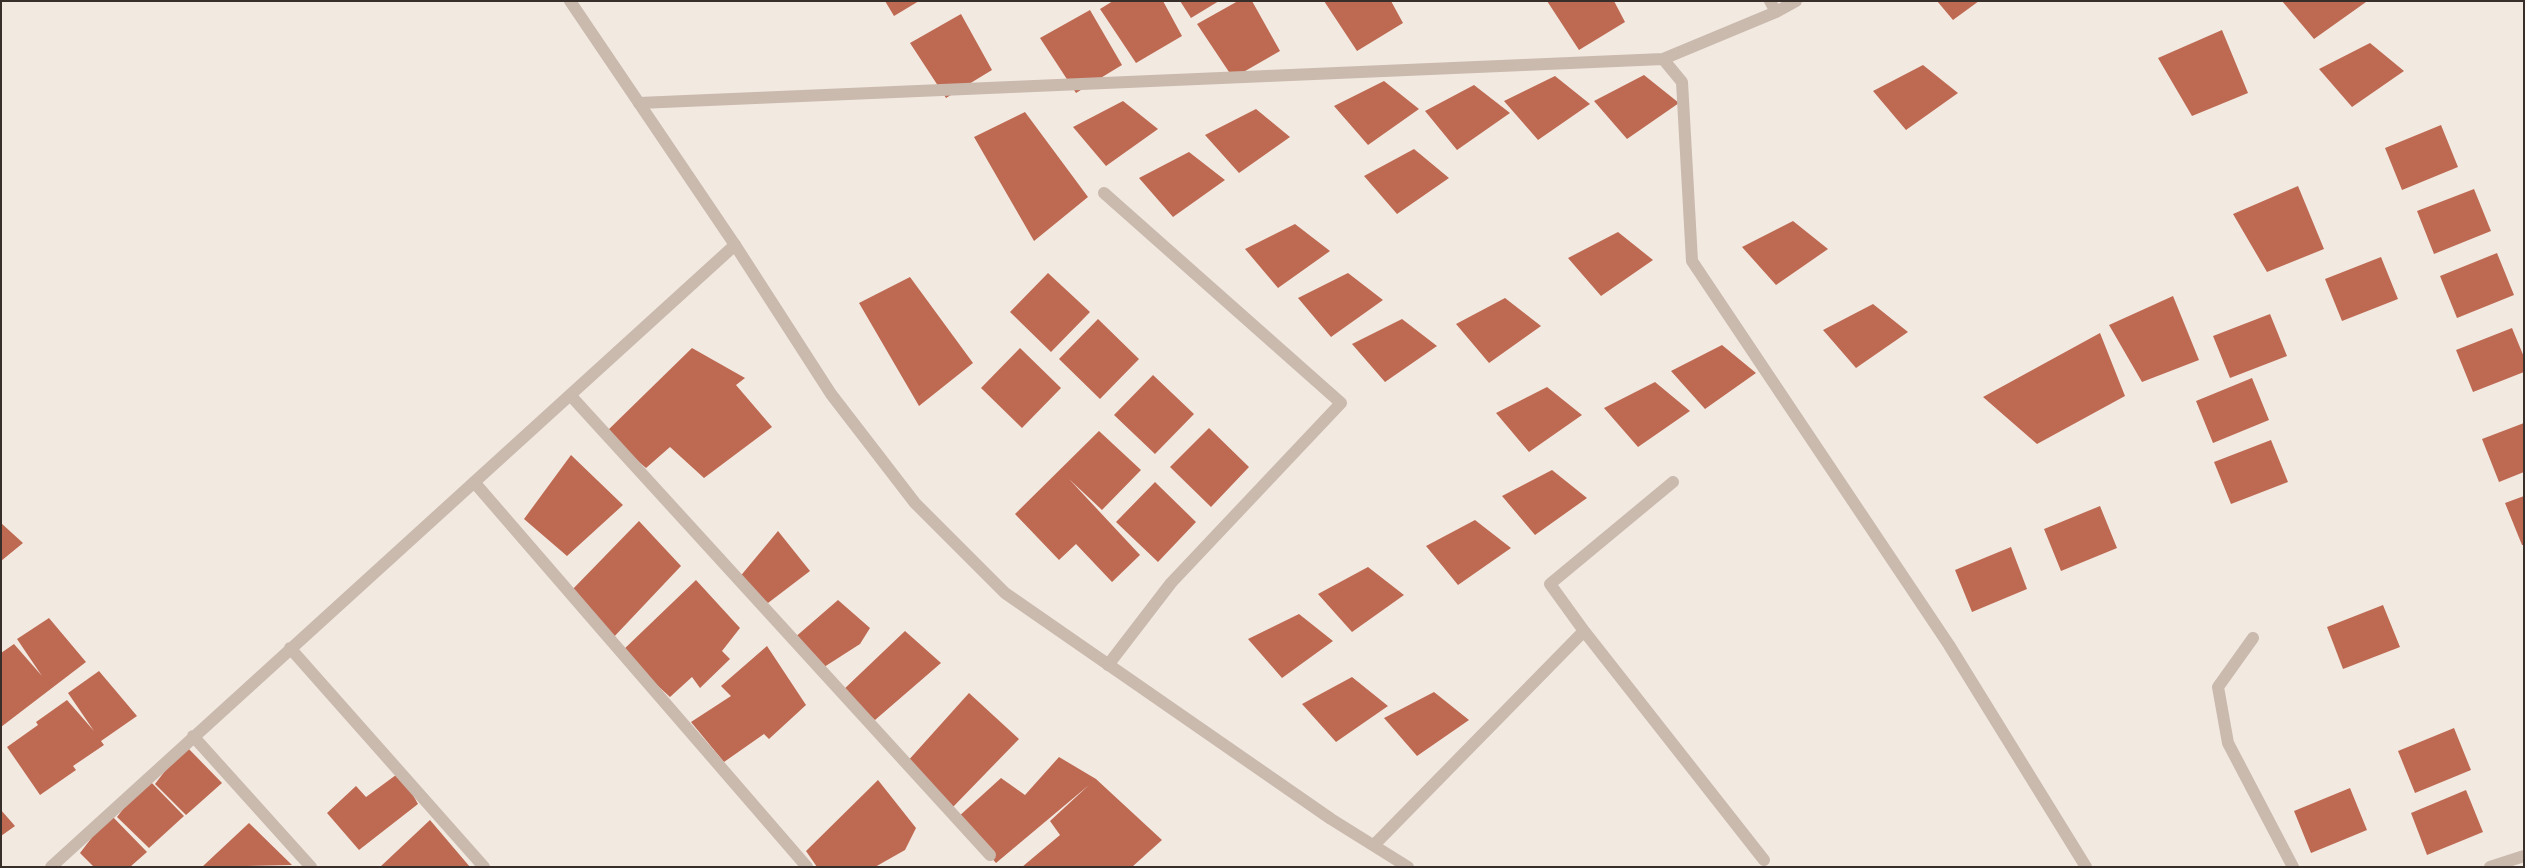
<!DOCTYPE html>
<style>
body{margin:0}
#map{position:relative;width:2525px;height:868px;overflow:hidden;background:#f2e9e1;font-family:"DM Sans",sans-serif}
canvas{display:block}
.frame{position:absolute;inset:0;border:2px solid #382f2b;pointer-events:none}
</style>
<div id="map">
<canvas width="2525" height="868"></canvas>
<div class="frame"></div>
</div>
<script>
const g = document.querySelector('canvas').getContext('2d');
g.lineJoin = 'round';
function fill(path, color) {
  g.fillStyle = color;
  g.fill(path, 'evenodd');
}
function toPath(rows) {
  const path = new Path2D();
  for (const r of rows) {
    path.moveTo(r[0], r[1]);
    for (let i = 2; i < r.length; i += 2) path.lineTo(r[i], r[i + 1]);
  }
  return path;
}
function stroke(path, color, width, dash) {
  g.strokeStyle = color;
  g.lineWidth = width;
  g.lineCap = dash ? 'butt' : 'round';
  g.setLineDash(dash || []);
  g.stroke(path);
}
const building = toPath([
 [885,1,919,1,894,16],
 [1113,1,1163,1,1182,36,1136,63,1100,9],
 [1180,1,1219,1,1191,18],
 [1238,1,1252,1,1280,51,1233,78,1197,24],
 [1324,1,1391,1,1403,23,1357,51],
 [1547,1,1614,1,1625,22,1579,50],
 [1937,1,1979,1,1953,20],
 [2282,1,2364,1,2366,2,2314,39],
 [1090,10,1122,65,1076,93,1040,38],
 [961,14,992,70,946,98,910,43],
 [2222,30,2248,93,2192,116,2158,58],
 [2370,43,2404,71,2352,107,2319,69],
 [1923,65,1958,93,1906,130,1873,91],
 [1644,75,1679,103,1627,139,1594,101],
 [1555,76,1590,104,1538,140,1504,101],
 [1384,81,1419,109,1368,145,1334,106],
 [1474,85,1510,113,1457,150,1425,111],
 [1123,101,1158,129,1106,166,1073,127],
 [1256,109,1290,137,1239,173,1205,135],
 [1025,112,1088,197,1034,241,974,137],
 [2441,125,2458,167,2402,190,2385,148],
 [1414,149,1449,178,1397,214,1364,176],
 [1189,152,1225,180,1173,217,1139,178],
 [2298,186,2324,249,2267,272,2233,214],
 [2474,189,2491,231,2434,254,2417,211],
 [1793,221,1828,249,1776,285,1742,247],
 [1295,224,1330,251,1278,288,1245,249],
 [1618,232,1653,260,1601,296,1568,258],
 [2497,253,2514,295,2457,318,2440,276],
 [2381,257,2398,299,2342,321,2325,279],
 [1048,273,1090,312,1051,352,1010,312],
 [1348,273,1383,300,1331,337,1298,298],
 [910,277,973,363,919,406,859,303],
 [2173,296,2199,360,2142,382,2109,325],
 [1505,298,1541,326,1489,363,1456,324],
 [1873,304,1908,332,1856,368,1823,330],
 [2270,314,2287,356,2230,378,2213,336],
 [1098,319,1139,359,1100,399,1059,359],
 [1402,319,1437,346,1385,382,1352,344],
 [2512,328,2524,357,2524,372,2473,392,2456,350],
 [2100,333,2125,396,2037,444,1983,397],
 [1722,345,1756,373,1705,409,1671,371],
 [692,348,745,378,736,385,772,427,704,478,670,447,646,468,605,433],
 [1020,348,1061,388,1022,428,981,388],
 [1153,375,1194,414,1155,454,1114,415],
 [2252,378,2269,420,2213,443,2196,401],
 [1655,382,1690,411,1638,447,1604,408],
 [1547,387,1582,415,1529,452,1496,413],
 [2524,423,2524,472,2499,482,2482,439],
 [1209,428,1249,467,1211,507,1170,467],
 [1099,431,1141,470,1102,510,1069,479,1140,555,1112,582,1076,544,1059,560,1015,514],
 [2271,440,2288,482,2231,504,2214,462],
 [571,455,623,505,567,556,524,519],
 [1552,470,1587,498,1535,535,1502,496],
 [1155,482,1196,522,1158,562,1116,522],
 [2524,496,2524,545,2522,545,2505,503],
 [2100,506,2117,548,2061,571,2044,529],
 [1475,520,1511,548,1458,585,1426,546],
 [639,521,681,566,611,640,570,592],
 [1,523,23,543,1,561],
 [778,531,810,571,768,603,738,579],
 [2011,547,2027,589,1972,612,1955,570],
 [1368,567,1404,595,1352,632,1318,594],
 [696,580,740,628,722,651,730,659,700,688,692,677,670,697,621,652],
 [838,600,870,628,860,644,821,669,793,639],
 [2383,605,2400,647,2343,669,2327,627],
 [1299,614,1333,641,1282,678,1248,639],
 [49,618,86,662,1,727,1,653,14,644,42,676,17,639],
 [905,631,941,663,875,720,841,692],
 [767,646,806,705,769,739,764,734,724,762,691,722,731,696,721,686],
 [99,671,137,716,101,741,104,745,73,766,76,770,40,795,7,747,38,725,36,722,67,700,94,731,68,693],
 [1352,677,1388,706,1336,742,1302,704],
 [1434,692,1469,720,1417,756,1384,718],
 [969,693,1019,739,952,808,906,763],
 [2454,728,2471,770,2415,793,2398,751],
 [185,745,222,783,186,815,155,784],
 [1059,757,1096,779,1162,840,1132,867,1022,867,1060,835,1050,821,1089,785,996,863,957,818,1001,778,1025,795],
 [400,772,418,804,359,850,327,813,356,786,366,797],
 [147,778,184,816,149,848,117,817],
 [878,780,916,828,905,850,875,867,817,867,806,851],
 [2350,788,2367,830,2311,853,2294,811],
 [2466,790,2483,832,2427,855,2411,813],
 [1,810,15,826,1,836],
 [110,814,147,852,130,867,94,867,80,853],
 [430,820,470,867,380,867],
 [249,823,292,865,202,867]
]);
const minor = toPath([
 [1770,1,1776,12],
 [1663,59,1682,82,1692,261,1949,645,2086,867],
 [639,103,1663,59,1776,12,1796,1],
 [1104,193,1341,403,1171,583,1108,665],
 [571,396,990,855],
 [474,482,807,867],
 [1584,631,1764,860],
 [2253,638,2218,687,2228,743,2293,867],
 [290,648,484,867],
 [193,736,311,867],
 [1374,845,1584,631,1550,584,1673,482],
 [51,867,735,245],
 [2490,867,2524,856]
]);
const tertiary = toPath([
 [570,1,735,245,831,394,915,503,1005,593,1331,819,1408,867]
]);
fill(building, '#be6a53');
stroke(minor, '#cab9ad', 12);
stroke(tertiary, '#cab9ad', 12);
</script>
